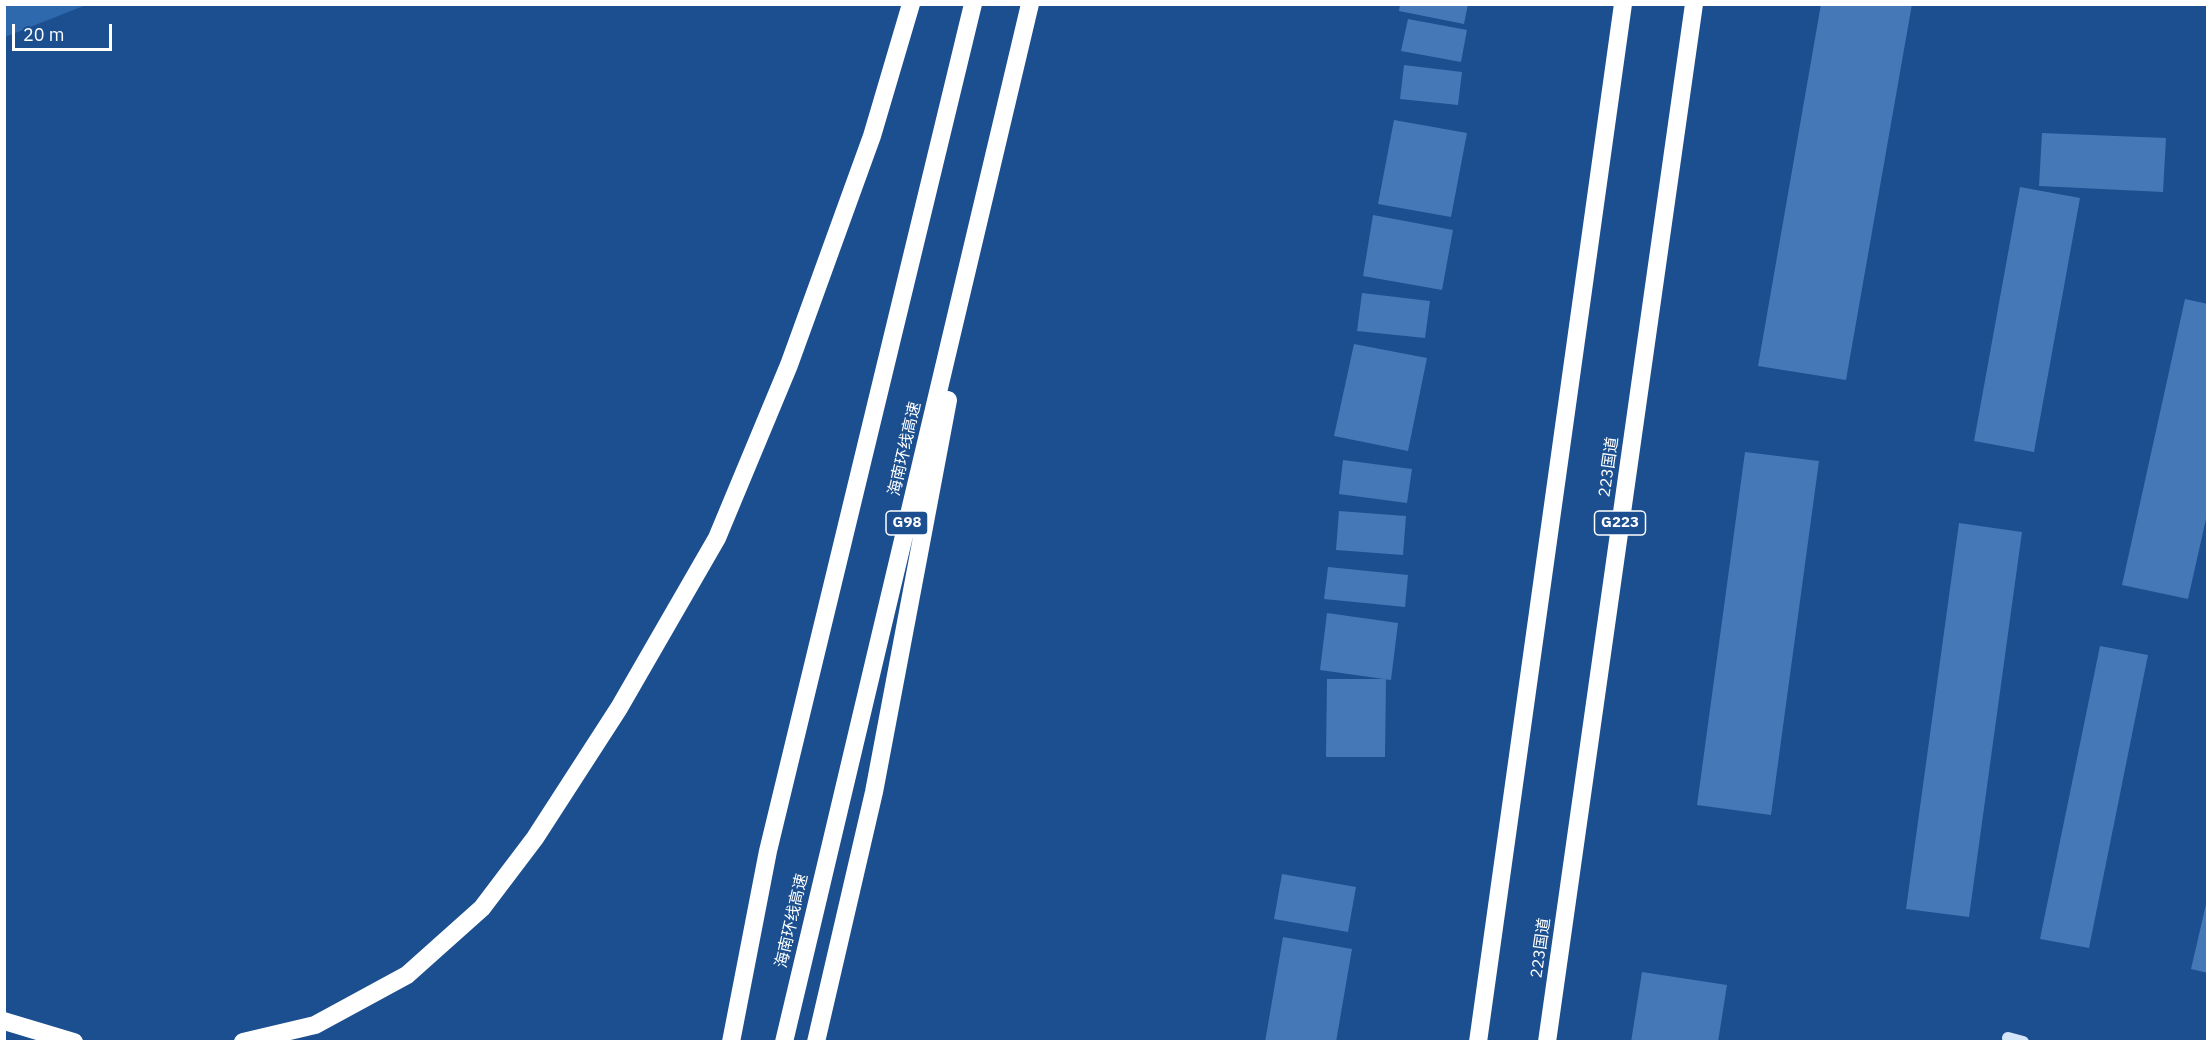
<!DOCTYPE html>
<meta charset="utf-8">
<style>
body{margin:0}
#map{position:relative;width:2212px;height:1046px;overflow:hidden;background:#1b4f8f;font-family:"IBM Plex Sans",sans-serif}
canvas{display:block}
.frame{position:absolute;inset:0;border:6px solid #fff;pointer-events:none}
.scale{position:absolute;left:12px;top:24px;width:100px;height:27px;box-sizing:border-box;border:3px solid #fff;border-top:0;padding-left:8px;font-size:18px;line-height:21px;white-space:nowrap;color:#fff;-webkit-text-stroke:4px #1b4f8f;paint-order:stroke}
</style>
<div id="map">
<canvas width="2212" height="1046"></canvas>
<div class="frame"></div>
<div class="scale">20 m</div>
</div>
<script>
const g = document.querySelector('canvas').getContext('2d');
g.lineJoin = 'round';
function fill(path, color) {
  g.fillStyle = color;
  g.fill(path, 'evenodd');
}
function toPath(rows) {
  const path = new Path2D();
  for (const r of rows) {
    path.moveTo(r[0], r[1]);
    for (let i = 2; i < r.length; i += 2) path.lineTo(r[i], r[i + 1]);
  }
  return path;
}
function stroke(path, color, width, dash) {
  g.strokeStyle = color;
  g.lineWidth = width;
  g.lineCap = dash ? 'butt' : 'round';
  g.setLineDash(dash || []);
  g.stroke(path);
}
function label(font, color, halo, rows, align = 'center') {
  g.font = font + ' "IBM Plex Sans","Noto Sans SC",sans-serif';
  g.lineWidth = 4.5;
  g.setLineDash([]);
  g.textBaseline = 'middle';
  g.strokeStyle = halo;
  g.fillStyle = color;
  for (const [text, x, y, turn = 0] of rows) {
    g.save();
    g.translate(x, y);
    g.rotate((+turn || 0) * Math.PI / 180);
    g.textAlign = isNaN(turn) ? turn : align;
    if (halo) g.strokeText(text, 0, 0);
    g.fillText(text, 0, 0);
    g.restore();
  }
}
const green = toPath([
 [5,4,85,4,86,5,5,37]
]);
const building = toPath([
 [1400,4,1468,4,1464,24,1399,11],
 [1821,4,1912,4,1846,380,1758,366],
 [1408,19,1467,30,1461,62,1401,51],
 [1404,65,1462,72,1458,105,1400,99],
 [1394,120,1467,133,1451,217,1378,204],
 [2042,133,2166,138,2163,192,2039,186],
 [2020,187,2080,198,2034,452,1974,441],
 [1373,215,1453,230,1442,290,1363,276],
 [1362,293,1430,301,1425,338,1357,331],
 [2185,299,2208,304,2208,510,2188,599,2122,585],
 [1354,344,1427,358,1408,451,1334,436],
 [1745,452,1819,461,1771,815,1697,805],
 [1343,460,1412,469,1407,503,1339,494],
 [1339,511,1406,516,1403,555,1336,550],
 [1959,523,2022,532,1969,917,1906,909],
 [1328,567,1408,575,1405,607,1324,599],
 [1327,613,1398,623,1391,680,1320,670],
 [2100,646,2148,655,2089,948,2040,939],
 [1327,679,1386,679,1385,757,1326,757],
 [1282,874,1356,887,1348,932,1274,919],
 [2207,900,2208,900,2208,973,2191,969],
 [1283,937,1352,949,1336,1042,1265,1042],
 [1642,972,1727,985,1718,1042,1631,1042]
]);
const secondary = toPath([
 [2008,1038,2023,1042]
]);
const highway = toPath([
 [4,1021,74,1042],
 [243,1042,315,1025,407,975,482,908,535,838,619,708,717,538,789,365,872,136,911,4],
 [731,1042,768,851,973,4],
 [784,1042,1030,4],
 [816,1042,874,792,948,400],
 [1478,1042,1623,4],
 [1547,1042,1694,4]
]);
const shields = [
 [907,523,42],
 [1620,523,51]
];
const shieldNames = [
 ["G98",907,523],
 ["G223",1620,523]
];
const streetNames = [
 ["海南环线高速",905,449,-77],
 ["223国道",1609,467,-82],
 ["海南环线高速",792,921,-77],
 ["223国道",1541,948,-82]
];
fill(green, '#2e69ad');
fill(building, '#4478b7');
stroke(secondary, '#d6e6fa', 12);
stroke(highway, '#fff', 18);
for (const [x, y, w] of shields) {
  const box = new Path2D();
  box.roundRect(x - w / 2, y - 12, w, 24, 4.5);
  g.fillStyle = '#1b4f8f';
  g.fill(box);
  stroke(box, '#fff', 1.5);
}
label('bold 15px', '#fff', null, shieldNames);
label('16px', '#fff', '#1b4f8f', streetNames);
</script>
